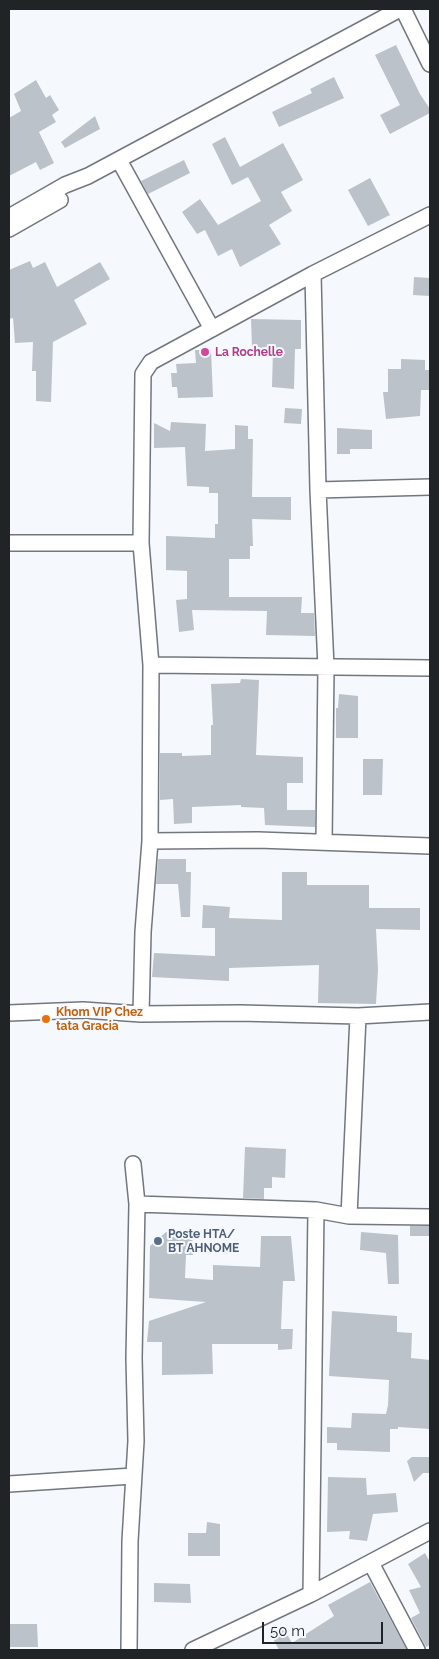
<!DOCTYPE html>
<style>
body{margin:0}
#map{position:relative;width:439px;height:1659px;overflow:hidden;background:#f5f9fe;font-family:Raleway,sans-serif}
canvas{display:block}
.frame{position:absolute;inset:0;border:10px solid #212426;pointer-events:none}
.scale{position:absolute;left:262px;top:1622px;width:121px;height:22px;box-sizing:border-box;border:2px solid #212426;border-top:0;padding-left:6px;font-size:15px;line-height:18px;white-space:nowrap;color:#212426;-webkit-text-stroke:4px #f5f9fe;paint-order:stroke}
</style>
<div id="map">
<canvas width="439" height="1659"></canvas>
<div class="frame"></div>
<div class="scale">50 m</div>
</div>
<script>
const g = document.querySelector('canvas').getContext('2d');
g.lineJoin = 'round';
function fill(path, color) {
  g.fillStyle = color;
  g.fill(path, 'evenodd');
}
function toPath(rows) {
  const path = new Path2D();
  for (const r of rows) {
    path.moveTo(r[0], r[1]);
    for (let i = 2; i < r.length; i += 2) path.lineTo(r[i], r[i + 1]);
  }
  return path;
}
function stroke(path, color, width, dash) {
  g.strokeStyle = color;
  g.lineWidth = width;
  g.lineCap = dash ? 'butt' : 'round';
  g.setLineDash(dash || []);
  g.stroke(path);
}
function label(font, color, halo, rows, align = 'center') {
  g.font = font + ' Raleway,sans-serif';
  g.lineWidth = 4;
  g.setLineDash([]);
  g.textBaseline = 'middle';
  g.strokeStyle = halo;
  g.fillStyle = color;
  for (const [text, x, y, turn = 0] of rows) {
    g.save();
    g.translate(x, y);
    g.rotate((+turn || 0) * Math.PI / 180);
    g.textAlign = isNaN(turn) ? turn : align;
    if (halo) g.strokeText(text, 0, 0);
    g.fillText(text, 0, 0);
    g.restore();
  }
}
const building = toPath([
 [396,45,420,94,430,109,430,113,390,134,380,115,400,105,375,55],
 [334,77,344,98,279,127,272,112,312,93,310,89],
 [36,80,46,98,50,95,59,110,52,115,56,122,39,132,54,163,40,170,36,162,9,176,9,118,21,111,14,94],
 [95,116,100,129,65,148,61,142],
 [225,137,240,167,283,143,303,180,281,192,292,211,269,225,281,244,240,267,232,249,218,256,205,230,197,234,182,212,200,199,218,225,261,201,248,177,232,185,212,144],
 [184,160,190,173,148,194,141,181],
 [370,178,390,215,368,226,348,190],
 [30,261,33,268,45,262,57,287,100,262,110,279,74,300,87,324,53,342,51,402,36,401,36,371,32,371,33,342,15,343,13,318,9,319,9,270],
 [414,277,430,278,430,296,413,295],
 [251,319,301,320,301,349,295,349,294,389,272,387,273,349,252,348],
 [195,350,211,350,213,397,178,398,177,387,172,387,171,373,177,373,176,364,196,363],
 [401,359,425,360,425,370,429,370,429,390,421,390,420,416,386,419,383,392,388,392,388,369,401,369],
 [285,408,302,409,301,424,284,423],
 [171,422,206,424,205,451,235,449,235,425,248,426,248,439,253,439,252,497,291,497,291,520,252,519,253,546,250,546,250,559,229,559,229,597,302,597,301,613,314,613,315,636,266,635,267,611,192,610,194,630,179,632,176,600,187,599,187,571,166,570,166,536,215,538,215,524,218,524,218,493,209,493,209,487,187,486,185,447,154,448,154,423,170,431],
 [337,428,372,430,372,449,350,449,350,454,337,454],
 [241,679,259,680,256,755,303,757,303,783,287,783,287,810,315,810,315,827,265,825,264,808,241,807,241,805,192,807,192,823,174,824,173,799,160,800,160,753,182,753,182,756,211,755,211,725,213,725,211,684,240,683],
 [339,694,358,696,358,738,336,738,336,708,338,708],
 [363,759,383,759,382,795,363,795],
 [158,859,186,859,186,872,191,872,190,917,181,917,178,884,156,884],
 [282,872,307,872,307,885,369,885,369,908,420,908,420,930,376,929,378,970,376,1004,318,1003,319,965,229,968,229,981,152,977,154,953,215,956,215,928,202,928,203,905,230,907,229,918,282,920],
 [245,1147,286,1149,285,1178,272,1177,272,1188,264,1188,264,1199,243,1198],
 [410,1226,430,1226,430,1236,410,1236],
 [166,1232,192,1233,193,1255,186,1255,185,1278,213,1280,213,1265,260,1267,261,1236,291,1236,295,1281,283,1281,281,1329,293,1329,292,1349,278,1350,278,1344,212,1344,213,1374,162,1375,162,1342,147,1342,149,1321,206,1302,149,1298,150,1246],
 [361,1232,398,1235,399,1284,388,1284,386,1253,360,1250],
 [332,1311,397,1316,397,1332,412,1333,411,1358,430,1360,430,1429,398,1427,398,1429,390,1429,390,1452,337,1450,337,1443,327,1443,327,1427,351,1428,352,1413,386,1414,388,1405,389,1380,329,1376],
 [412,1457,430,1457,430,1473,423,1473,414,1482,407,1461],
 [328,1477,366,1478,367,1495,396,1493,398,1512,373,1514,367,1541,349,1539,350,1531,327,1532],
 [207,1522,220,1524,220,1556,188,1556,188,1533,206,1533],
 [425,1553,430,1562,430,1645,426,1647,411,1618,420,1613,409,1590,421,1587,408,1564],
 [370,1582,407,1650,279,1650,270,1633,283,1627,292,1643,334,1616,328,1605],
 [154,1583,190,1584,191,1603,154,1602],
 [9,1624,37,1624,38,1647,9,1647]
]);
const street = toPath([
 [403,9,430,64],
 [119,160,212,329],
 [9,217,65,185,88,176,400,9],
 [9,229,60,200],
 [313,274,318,490,326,667,324,842],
 [318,490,430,487],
 [9,543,141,543],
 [151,665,430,668],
 [150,841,258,840,430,846],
 [9,1013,83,1010,141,1014,240,1013,358,1016,430,1012],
 [141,1014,143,932,150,841,151,665,141,543,143,374,151,362,313,274,430,215],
 [137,1204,316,1210,349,1216,430,1217],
 [349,1216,358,1016],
 [9,1484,133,1476],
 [371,1563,417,1650],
 [311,1594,316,1210],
 [129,1650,130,1541,136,1441,134,1358,137,1204,133,1164],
 [193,1650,311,1594,430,1531]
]);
const markers = [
 [205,352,5,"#d1479c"],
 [46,1019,5,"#e8710a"],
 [158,1241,5,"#5c6f8a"]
];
const hotelNames = [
 ["La Rochelle",215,352]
];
const foodNames = [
 ["Khom VIP Chez",56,1012],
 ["tata Gracia",56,1026]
];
const serviceNames = [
 ["Poste HTA/",168,1234],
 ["BT AHNOME",168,1248]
];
fill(building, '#bcc2c9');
stroke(street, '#72777e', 18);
stroke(street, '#fff', 15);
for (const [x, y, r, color] of markers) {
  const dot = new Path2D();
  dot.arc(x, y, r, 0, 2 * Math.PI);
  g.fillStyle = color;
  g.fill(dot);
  stroke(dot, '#f5f9fe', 2);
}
label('bold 12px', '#b23c85', '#f5f9fe', hotelNames, 'left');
label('bold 12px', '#c56008', '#f5f9fe', foodNames, 'left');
label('bold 12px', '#4e5e75', '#f5f9fe', serviceNames, 'left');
</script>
